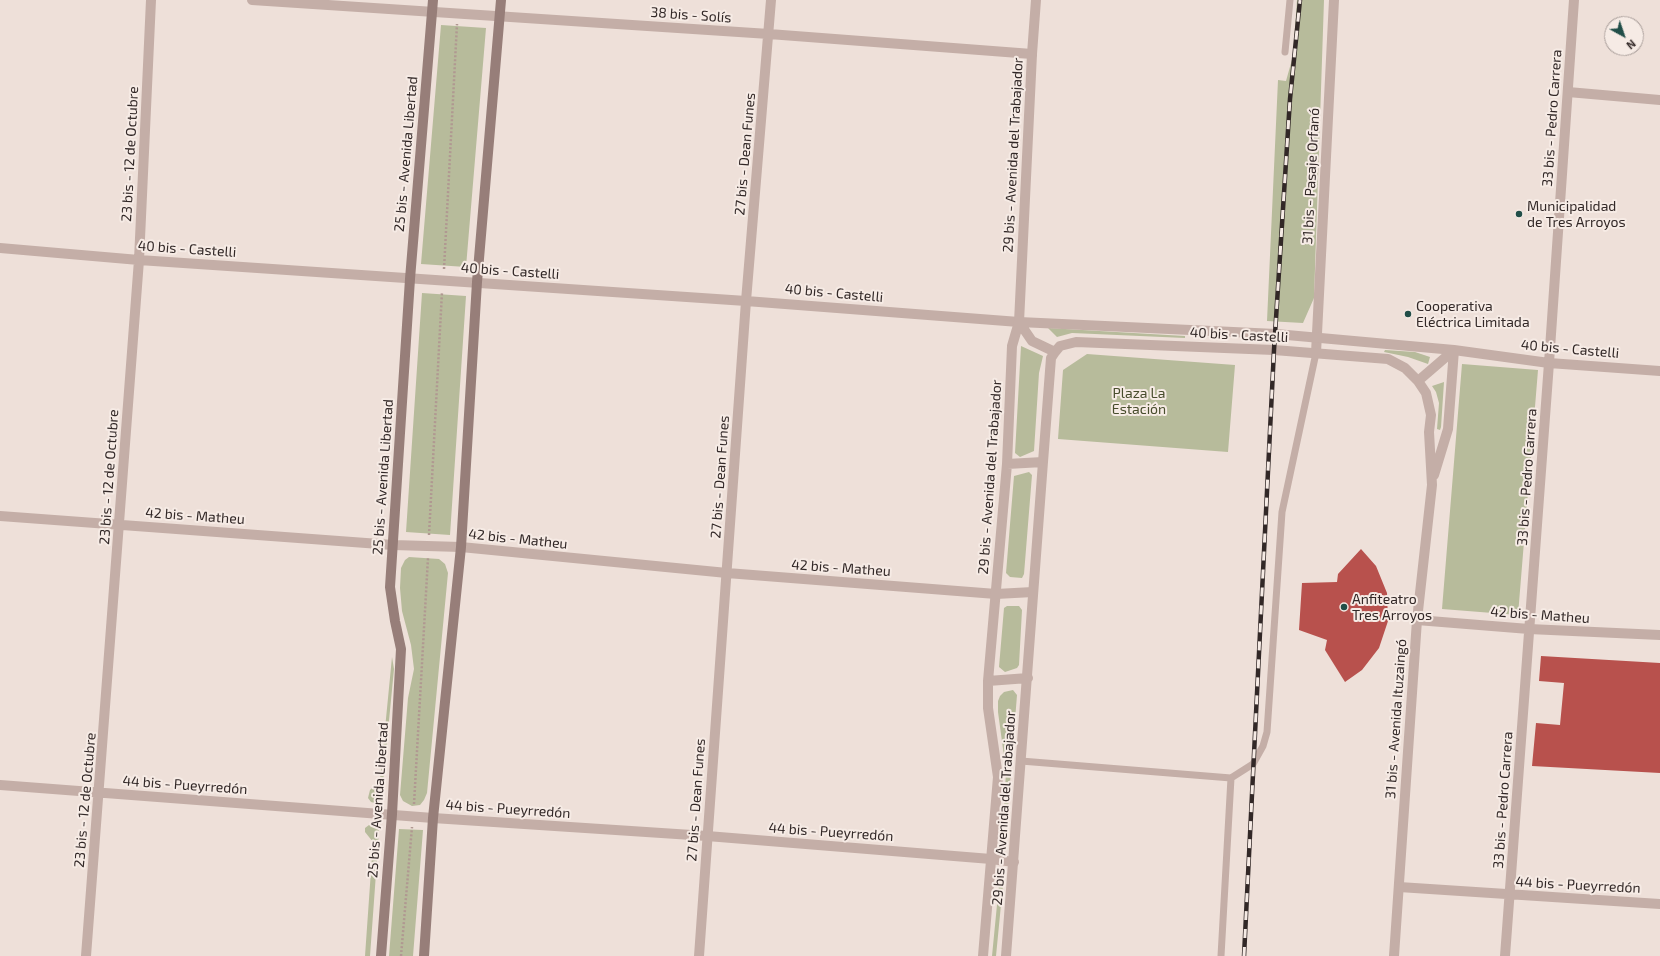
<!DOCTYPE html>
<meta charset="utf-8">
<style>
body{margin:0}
#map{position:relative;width:1660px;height:956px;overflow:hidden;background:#eee0d9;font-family:"Exo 2",sans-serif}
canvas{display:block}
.north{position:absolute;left:1604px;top:16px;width:40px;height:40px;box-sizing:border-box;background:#f6ebe5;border:1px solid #a89d99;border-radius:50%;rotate:140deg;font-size:11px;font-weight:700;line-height:16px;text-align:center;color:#322827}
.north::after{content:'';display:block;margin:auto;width:14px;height:18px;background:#214e48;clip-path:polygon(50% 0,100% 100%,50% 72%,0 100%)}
</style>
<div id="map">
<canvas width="1660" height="956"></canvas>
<div class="north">N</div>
</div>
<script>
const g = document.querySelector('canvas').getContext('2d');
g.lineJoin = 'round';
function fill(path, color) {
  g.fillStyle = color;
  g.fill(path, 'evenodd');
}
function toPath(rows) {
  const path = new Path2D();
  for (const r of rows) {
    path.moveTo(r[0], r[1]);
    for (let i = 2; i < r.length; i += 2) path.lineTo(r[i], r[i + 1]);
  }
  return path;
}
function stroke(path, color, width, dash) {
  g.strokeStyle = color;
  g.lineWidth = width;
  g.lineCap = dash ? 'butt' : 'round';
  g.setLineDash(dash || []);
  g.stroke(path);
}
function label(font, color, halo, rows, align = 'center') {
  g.font = font + ' "Exo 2",sans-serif';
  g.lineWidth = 4;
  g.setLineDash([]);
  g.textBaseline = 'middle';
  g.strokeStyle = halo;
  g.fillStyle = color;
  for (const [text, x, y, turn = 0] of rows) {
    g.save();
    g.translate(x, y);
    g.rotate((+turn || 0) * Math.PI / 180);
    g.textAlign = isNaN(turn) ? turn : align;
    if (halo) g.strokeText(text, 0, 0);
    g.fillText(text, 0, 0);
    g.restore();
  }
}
const green = toPath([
 [1297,0,1324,0,1314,298,1303,323,1267,321,1278,80,1286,81,1293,56],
 [441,25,486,28,466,267,421,264],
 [422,293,466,296,450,535,406,532],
 [1048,328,1185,336,1185,338,1072,333,1057,337],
 [1021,346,1043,356,1039,373,1034,451,1020,457,1015,453],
 [1385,350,1415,352,1430,357,1428,364,1408,357,1384,352],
 [1087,354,1235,365,1228,452,1058,439,1063,370],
 [1462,364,1538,370,1518,615,1442,609],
 [1444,382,1441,427,1440,430,1437,429,1439,403,1436,392,1432,386],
 [1029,472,1032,475,1024,574,1022,578,1010,577,1006,573,1014,476],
 [409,557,439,559,445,564,448,573,427,793,424,800,420,805,412,806,403,801,400,795,408,698,414,669,411,645,402,611,400,588,401,568,405,560],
 [1007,606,1019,606,1022,610,1019,665,1017,668,1005,672,999,667,1004,608],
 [392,657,394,669,382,793,380,801,375,803,371,802,368,798,370,790,380,780],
 [1013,690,1017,695,1005,846,1002,846,1006,771,998,712,998,701,1000,696,1004,692],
 [374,824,378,826,379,832,370,956,365,956,373,842,365,832,365,828,369,825],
 [399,829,423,830,413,956,389,956],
 [1000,874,1004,874,996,956,992,956]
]);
const building = toPath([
 [1361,549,1376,566,1387,593,1388,621,1379,648,1362,670,1345,682,1325,650,1327,640,1299,630,1302,583,1337,582,1338,574],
 [1541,656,1660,663,1660,773,1532,766,1536,723,1560,725,1564,683,1539,681]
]);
const path = toPath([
 [444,269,457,24],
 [429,535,442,292],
 [414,804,428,558],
 [401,956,412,827]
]);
const service = toPath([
 [1285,52,1290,0],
 [1021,761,1231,778,1221,956],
 [1231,778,1253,764,1263,746,1267,732,1282,512,1316,353]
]);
const minor = toPath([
 [252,0,769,34,1032,54],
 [1568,92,1660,100],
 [0,248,139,260,746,301,1019,322],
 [1316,353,1334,0],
 [0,516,393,545,461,547,727,573,996,594,1033,592],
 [1417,620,1529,629,1660,635],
 [0,785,433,818,707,836,991,859,1014,862],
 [1399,887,1660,904],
 [86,956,139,260,151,0],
 [699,956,746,301,771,0],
 [1505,956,1549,363,1660,371]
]);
const tertiary = toPath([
 [1019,322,1032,341,1055,352,1060,346,1076,342,1274,350,1388,359,1405,368,1418,381,1454,350,1549,363,1574,0],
 [1019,322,1276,334,1454,350,1448,429,1434,475],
 [1007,464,1043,462],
 [988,681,1028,678],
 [983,956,998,777,988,708,988,681,1007,464,1012,346,1019,322,1032,54,1036,0],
 [1006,956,1043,462,1051,358,1055,352],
 [1394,956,1417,620,1432,485,1429,432,1431,415,1426,393,1418,381]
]);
const secondary = toPath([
 [381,956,392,814,401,649,395,621,390,587,410,279,433,0],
 [424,956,433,818,461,547,477,282,501,0]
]);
const rail = toPath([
 [1244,956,1274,350,1290,99,1300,0]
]);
const markers = [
 [1519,214,4,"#214e48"],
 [1408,314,4,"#214e48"],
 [1344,607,4,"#214e48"]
];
const streetNames = [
 ["38 bis - Solís",691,15,4],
 ["33 bis - Pedro Carrera",1552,118,-86],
 ["23 bis - 12 de Octubre",130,154,-87],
 ["25 bis - Avenida Libertad",406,154,-85],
 ["27 bis - Dean Funes",745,154,-85],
 ["29 bis - Avenida del Trabajador",1013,155,-87],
 ["31 bis - Pasaje Orfanó",1311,176,-87],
 ["40 bis - Castelli",187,249,4],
 ["40 bis - Castelli",510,271,4],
 ["40 bis - Castelli",834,293,5],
 ["40 bis - Castelli",1239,335,3],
 ["40 bis - Castelli",1570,349,5],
 ["23 bis - 12 de Octubre",109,477,-86],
 ["25 bis - Avenida Libertad",383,477,-86],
 ["27 bis - Dean Funes",720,477,-86],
 ["29 bis - Avenida del Trabajador",990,477,-86],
 ["33 bis - Pedro Carrera",1527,477,-86],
 ["42 bis - Matheu",195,516,4],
 ["42 bis - Matheu",518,539,6],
 ["42 bis - Matheu",841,568,4],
 ["42 bis - Matheu",1540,615,4],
 ["31 bis - Avenida Ituzaingó",1396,719,-86],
 ["44 bis - Pueyrredón",185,785,4],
 ["23 bis - 12 de Octubre",85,800,-85],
 ["25 bis - Avenida Libertad",378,800,-86],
 ["27 bis - Dean Funes",696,800,-86],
 ["33 bis - Pedro Carrera",1503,800,-86],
 ["29 bis - Avenida del Trabajador",1004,808,-86],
 ["44 bis - Pueyrredón",508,809,4],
 ["44 bis - Pueyrredón",831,832,4],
 ["44 bis - Pueyrredón",1578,885,3]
];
const poiNames = [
 ["Municipalidad",1527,206],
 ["de Tres Arroyos",1527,222],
 ["Cooperativa",1416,306],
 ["Eléctrica Limitada",1416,322],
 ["Anfiteatro",1352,599],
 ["Tres Arroyos",1352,615]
];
const parkNames = [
 ["Plaza La",1139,393],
 ["Estación",1139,409]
];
fill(green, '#b7bb9b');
fill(building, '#b8514d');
stroke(path, '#b09891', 2.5, [2, 2]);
stroke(service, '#c4aea7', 7);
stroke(minor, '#c4aea7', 10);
stroke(tertiary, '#c4aea7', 10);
stroke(secondary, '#977e79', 10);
stroke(rail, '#322827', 4.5);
stroke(rail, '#f6ebe5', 3, [9]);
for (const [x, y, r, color] of markers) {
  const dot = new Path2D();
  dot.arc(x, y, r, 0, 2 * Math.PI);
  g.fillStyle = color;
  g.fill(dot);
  stroke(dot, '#f6ebe5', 1.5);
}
label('14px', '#322827', '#f6ebe5', streetNames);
label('14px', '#322827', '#f6ebe5', poiNames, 'left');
label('14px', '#484d2d', '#f6ebe5', parkNames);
</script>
